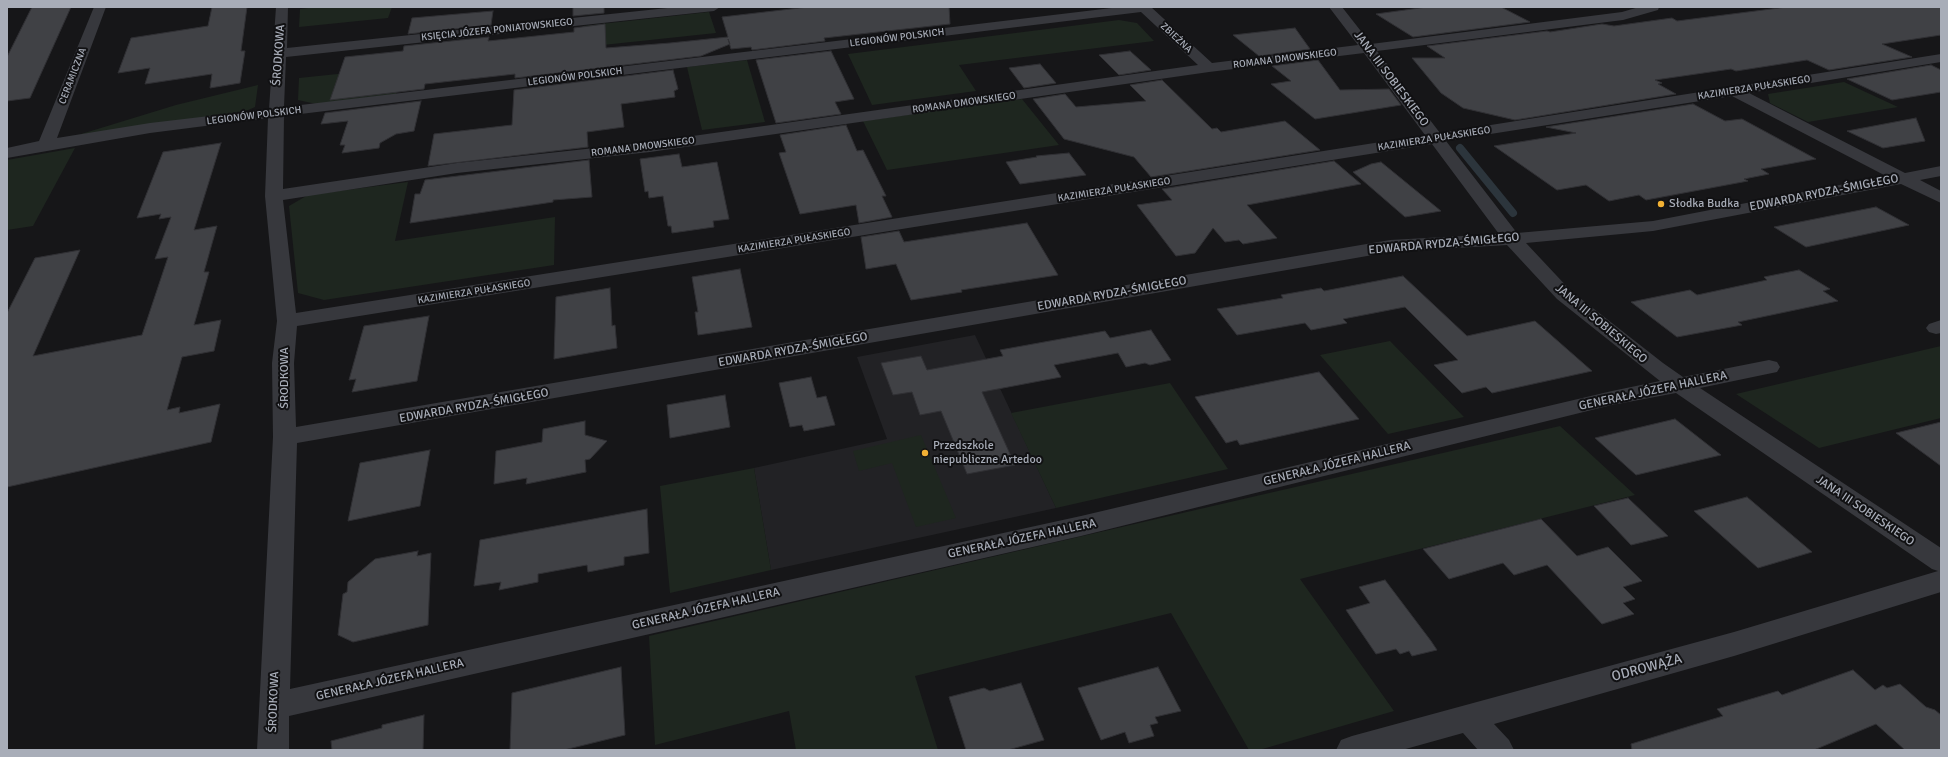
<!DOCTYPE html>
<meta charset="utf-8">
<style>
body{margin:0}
#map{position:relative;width:1948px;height:757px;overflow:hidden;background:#161618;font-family:Signika,sans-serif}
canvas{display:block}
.frame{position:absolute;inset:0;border:8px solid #a8adb8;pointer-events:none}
</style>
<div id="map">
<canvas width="1948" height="757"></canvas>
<div class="frame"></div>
</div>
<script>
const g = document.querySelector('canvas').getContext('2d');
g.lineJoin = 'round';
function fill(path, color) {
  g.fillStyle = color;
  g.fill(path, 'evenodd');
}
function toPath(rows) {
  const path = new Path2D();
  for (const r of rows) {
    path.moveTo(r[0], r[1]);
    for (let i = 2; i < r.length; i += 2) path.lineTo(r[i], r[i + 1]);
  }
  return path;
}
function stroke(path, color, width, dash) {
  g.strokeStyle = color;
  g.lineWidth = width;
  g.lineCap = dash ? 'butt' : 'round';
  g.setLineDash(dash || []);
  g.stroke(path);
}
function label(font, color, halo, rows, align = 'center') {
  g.font = font + ' Signika,sans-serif';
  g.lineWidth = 4;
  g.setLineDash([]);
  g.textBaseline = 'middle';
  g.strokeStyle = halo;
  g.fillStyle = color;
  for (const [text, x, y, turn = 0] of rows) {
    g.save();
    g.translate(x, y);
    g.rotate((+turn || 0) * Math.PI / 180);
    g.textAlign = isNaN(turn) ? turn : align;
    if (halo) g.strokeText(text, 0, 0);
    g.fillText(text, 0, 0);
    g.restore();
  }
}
const built = toPath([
 [975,335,1056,508,771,570,754,468,887,439,857,357]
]);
const green = toPath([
 [316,7,392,7,388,18,299,27,300,9],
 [709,12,716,33,584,47,583,26],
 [1119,20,1137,23,1154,41,959,65,976,91,872,105,848,54],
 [747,60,765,122,702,130,687,67],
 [405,67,396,94,316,104,298,100,299,78],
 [1844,82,1898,107,1808,122,1770,103,1768,94],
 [258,85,255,107,239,114,78,135,176,105],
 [1022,99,1059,145,887,170,863,121],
 [75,148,33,226,7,230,7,160],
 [408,182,395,241,555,217,554,265,324,300,298,293,289,206,308,195],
 [1390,341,1464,417,1388,434,1320,355],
 [1941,346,1941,418,1819,448,1736,394],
 [1170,383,1228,469,1056,508,1011,413],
 [1560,426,1635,495,1300,579,1394,711,1259,750,1249,750,1171,613,915,676,938,750,796,750,789,711,655,745,649,636],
 [921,435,956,518,916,527,892,463,859,471,853,451],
 [754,468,771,570,670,593,660,486]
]);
const stream = toPath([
 [1460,148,1513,213]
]);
const building = toPath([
 [32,7,71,7,30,98,7,101,7,57,32,7],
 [212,7,247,7,241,51,245,51,240,83,210,88,212,74,145,84,150,68,118,73,131,38,208,26,212,7],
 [573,7,604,7,604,13,573,16,573,7],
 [808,7,949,7,950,24,824,38,825,41,752,50,751,47,731,49,728,39,730,44,701,56,515,78,515,74,425,84,424,89,330,100,345,57,403,51,404,46,489,37,488,41,574,32,574,28,605,24,606,48,670,43,728,37,722,17,808,7],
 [1427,7,1501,7,1530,22,1413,37,1376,14,1427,7],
 [1787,7,1941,7,1941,35,1882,44,1912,57,1829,70,1807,60,1736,71,1731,69,1655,80,1662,83,1658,84,1676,94,1515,120,1463,108,1441,93,1412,58,1445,58,1427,46,1547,31,1550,32,1602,24,1614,26,1672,18,1677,21,1787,7],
 [493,11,491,25,408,34,412,18,493,11],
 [1295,28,1310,49,1259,56,1233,35,1295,28],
 [831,51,854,99,835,102,841,114,776,123,756,60,831,51],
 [1130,51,1151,70,1119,75,1099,55,1130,51],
 [1318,60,1340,90,1389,89,1401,105,1315,119,1271,84,1291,81,1272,66,1318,60],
 [1040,64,1056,83,1024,88,1009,68,1040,64],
 [1931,65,1941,70,1941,92,1892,100,1847,79,1931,65],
 [673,70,678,89,674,91,675,97,621,104,624,127,587,132,588,147,428,166,434,134,512,125,514,90,673,70],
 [1162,80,1212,129,1217,128,1221,132,1285,121,1320,150,1151,177,1134,157,1064,139,1033,99,1065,94,1076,107,1146,101,1130,85,1162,80],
 [421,101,414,131,396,134,380,143,379,148,342,153,345,145,340,145,348,121,321,124,325,113,421,101],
 [1693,104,1725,121,1742,119,1816,159,1761,169,1769,174,1744,179,1748,181,1646,200,1639,195,1609,201,1586,185,1557,190,1494,146,1576,133,1546,127,1693,104],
 [1916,118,1925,141,1883,148,1847,131,1916,118],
 [846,125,857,151,863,150,886,196,882,196,892,217,859,223,856,205,800,214,779,153,786,152,780,135,846,125],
 [221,143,194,230,217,226,204,272,209,272,194,325,221,320,214,351,182,357,167,410,180,407,179,413,220,404,211,442,7,487,7,313,35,258,80,250,33,356,142,335,168,257,155,259,171,217,159,219,161,214,137,218,163,152,221,143],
 [1069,153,1086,175,1020,184,1006,162,1037,157,1036,156,1069,153],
 [679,154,682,167,717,162,729,219,713,221,714,227,672,233,671,226,668,226,663,196,649,198,648,191,645,192,640,159,679,154],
 [589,160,592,197,553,200,553,202,533,205,410,223,415,194,420,194,425,180,589,160],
 [1334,161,1361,184,1247,205,1277,238,1243,244,1239,240,1225,242,1213,228,1195,253,1176,256,1137,205,1172,200,1162,189,1334,161],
 [1381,162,1441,211,1405,217,1353,172,1371,164,1381,162],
 [1876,207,1909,225,1806,247,1774,227,1876,207],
 [1027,223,1058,275,961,290,962,292,911,300,896,264,866,269,861,237,899,231,904,242,1027,223],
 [740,269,752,327,698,335,695,312,698,312,692,277,740,269],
 [1799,270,1830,289,1823,291,1838,301,1738,322,1742,325,1677,337,1631,302,1690,290,1697,295,1767,280,1764,277,1799,270],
 [1403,276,1467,336,1535,321,1592,371,1492,393,1486,387,1462,393,1434,365,1458,360,1405,307,1343,319,1347,323,1311,330,1305,323,1237,335,1217,309,1283,298,1281,295,1321,288,1324,291,1403,276],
 [610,288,612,326,615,325,617,348,554,359,556,297,610,288],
 [429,316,417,381,352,392,356,379,349,380,364,326,429,316],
 [1151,330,1171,360,1150,365,1145,363,1126,367,1118,353,1054,365,1061,377,982,392,1015,465,967,474,941,411,920,415,912,392,893,395,881,363,921,356,927,370,1003,356,1000,350,1105,331,1110,338,1151,330],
 [1319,372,1359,419,1240,445,1237,440,1226,443,1195,397,1319,372],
 [811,377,817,398,826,396,835,425,804,431,802,425,790,427,779,383,811,377],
 [725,395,730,427,670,438,667,405,725,395],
 [1675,419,1721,455,1636,475,1595,438,1675,419],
 [585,421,585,435,607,441,590,459,585,460,586,472,526,484,527,478,494,484,496,451,542,442,543,429,585,421],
 [1941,422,1941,466,1896,433,1941,422],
 [430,450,420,506,348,521,360,463,430,450],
 [1747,497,1812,552,1758,568,1694,511,1747,497],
 [1628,498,1668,536,1631,545,1594,506,1628,498],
 [647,509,649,553,624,557,624,565,588,572,587,565,538,574,538,582,499,590,501,582,474,586,480,540,647,509],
 [1541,519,1577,556,1608,547,1642,581,1623,587,1635,599,1623,603,1634,614,1602,624,1547,565,1514,575,1503,563,1449,579,1423,549,1541,519],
 [418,551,417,556,431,553,428,625,353,642,338,635,343,594,347,592,348,582,375,559,418,551],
 [1385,580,1431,641,1437,650,1412,656,1409,651,1400,654,1396,649,1376,654,1346,610,1370,603,1359,587,1385,580],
 [621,667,625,735,564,750,510,750,512,693,621,667],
 [1158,667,1181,711,1155,717,1158,723,1150,725,1154,736,1129,743,1125,732,1101,740,1078,688,1158,667],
 [1853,670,1875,690,1883,685,1887,688,1900,684,1926,707,1935,710,1941,715,1941,750,1905,750,1876,724,1814,750,1632,750,1631,744,1723,716,1717,709,1778,691,1782,695,1853,670],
 [1021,683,1044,740,1008,750,966,750,949,697,984,688,990,691,1021,683],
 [424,715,423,750,332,750,331,741,382,728,382,725,424,715]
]);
const street = toPath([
 [94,7,106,7,57,138,150,123,269,109,276,7,288,7,287,48,677,7,720,7,714,11,286,57,284,107,1120,7,1151,7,1212,63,1358,45,1329,7,1342,7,1371,44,1622,12,1639,7,1659,7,1658,10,1623,20,1377,51,1440,133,1941,54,1941,62,1749,93,1905,173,1941,166,1941,176,1920,180,1941,191,1941,203,1901,184,1653,231,1526,243,1571,291,1663,363,1683,377,1769,360,1777,362,1780,367,1777,372,1700,388,1941,548,1941,592,1734,656,1494,724,1509,740,1514,750,1478,750,1463,733,1402,750,1336,750,1341,740,1352,736,1734,632,1938,571,1932,569,1676,393,1612,405,1081,536,289,716,289,750,257,750,273,437,272,363,277,321,265,196,268,118,150,133,7,158,7,148,39,141,94,7],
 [1141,12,1198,65,650,142,457,163,283,189,284,116,1141,12],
 [1364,53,1425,135,296,313,283,200,457,173,650,152,1209,72,1364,53],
 [1732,96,1886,176,1653,221,1517,233,1446,141,1732,96],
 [1432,144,1499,234,1390,240,296,427,294,363,297,326,1432,144],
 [1507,245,1557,299,1660,381,1612,391,1081,516,290,689,297,443,1390,252,1507,245],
 [1941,320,1941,333,1936,334,1929,332,1926,328,1929,324,1941,320]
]);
const markers = [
 [1661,204,4,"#f2b134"],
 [925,453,4,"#f2b134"]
];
const farStreetnames = [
 ["KSIĘCIA JÓZEFA PONIATOWSKIEGO",497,30,-6],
 ["LEGIONÓW POLSKICH",897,38,-7],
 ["ZBIEŻNA",1176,38,43],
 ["ROMANA DMOWSKIEGO",1285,59,-7],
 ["CERAMICZNA",73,76,-69],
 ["LEGIONÓW POLSKICH",575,77,-7],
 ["KAZIMIERZA PUŁASKIEGO",1754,88,-9],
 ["ROMANA DMOWSKIEGO",964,103,-8],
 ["LEGIONÓW POLSKICH",254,116,-7],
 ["KAZIMIERZA PUŁASKIEGO",1434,139,-9],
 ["ROMANA DMOWSKIEGO",643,147,-7],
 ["KAZIMIERZA PUŁASKIEGO",1114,190,-9],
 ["KAZIMIERZA PUŁASKIEGO",794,241,-9],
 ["KAZIMIERZA PUŁASKIEGO",474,292,-9]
];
const streetNames = [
 ["ŚRODKOWA",279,55,-86],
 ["JANA III SOBIESKIEGO",1391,79,53],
 ["EDWARDA RYDZA-ŚMIGŁEGO",1824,193,-11],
 ["EDWARDA RYDZA-ŚMIGŁEGO",1444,244,-5],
 ["EDWARDA RYDZA-ŚMIGŁEGO",1112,294,-10],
 ["JANA III SOBIESKIEGO",1601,324,40],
 ["EDWARDA RYDZA-ŚMIGŁEGO",793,350,-10],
 ["ŚRODKOWA",285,378,-90],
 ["GENERAŁA JÓZEFA HALLERA",1653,391,-12],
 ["EDWARDA RYDZA-ŚMIGŁEGO",474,406,-10],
 ["GENERAŁA JÓZEFA HALLERA",1337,464,-14],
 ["JANA III SOBIESKIEGO",1865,511,34],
 ["GENERAŁA JÓZEFA HALLERA",1022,539,-12],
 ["GENERAŁA JÓZEFA HALLERA",706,609,-13],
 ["GENERAŁA JÓZEFA HALLERA",390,680,-13],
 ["ŚRODKOWA",274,702,-88]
];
const poiNames = [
 ["Słodka Budka",1669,204],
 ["Przedszkole",933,446],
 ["niepubliczne Artedoo",933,460]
];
const nearStreetnames = [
 ["ODROWĄŻA",1647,668,-15]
];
fill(built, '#222225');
fill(green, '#1e261f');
stroke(stream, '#2c353c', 8);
fill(building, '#404145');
stroke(building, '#303034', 1);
fill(street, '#37383d');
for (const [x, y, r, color] of markers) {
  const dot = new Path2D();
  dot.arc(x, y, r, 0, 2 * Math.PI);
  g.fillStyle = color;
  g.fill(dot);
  stroke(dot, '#111113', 1.5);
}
label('10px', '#a8adb8', '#111113', farStreetnames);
label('12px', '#a8adb8', '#111113', streetNames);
label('12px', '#a8adb8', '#111113', poiNames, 'left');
label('14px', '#a8adb8', '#111113', nearStreetnames);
</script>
